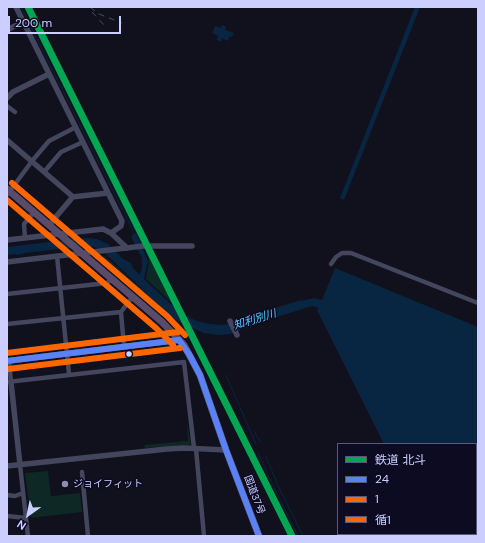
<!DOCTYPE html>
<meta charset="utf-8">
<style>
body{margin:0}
#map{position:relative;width:485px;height:543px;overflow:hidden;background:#11101d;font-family:"DM Sans","Noto Sans JP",sans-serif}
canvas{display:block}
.frame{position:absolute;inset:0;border:8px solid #ccceff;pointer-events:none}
.legend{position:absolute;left:337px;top:443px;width:140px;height:92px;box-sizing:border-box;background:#0c0b22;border:1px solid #59597a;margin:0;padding:5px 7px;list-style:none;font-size:12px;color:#ccceff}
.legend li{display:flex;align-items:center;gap:8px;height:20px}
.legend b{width:20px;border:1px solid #59597a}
.north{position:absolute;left:8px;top:495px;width:40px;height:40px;-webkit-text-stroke:3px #0c0b22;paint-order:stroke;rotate:213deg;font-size:11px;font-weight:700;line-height:16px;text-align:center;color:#ccceff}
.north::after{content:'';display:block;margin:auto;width:14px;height:18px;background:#ccceff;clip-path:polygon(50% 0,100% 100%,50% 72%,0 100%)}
.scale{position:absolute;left:8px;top:16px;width:113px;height:18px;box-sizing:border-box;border:2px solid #ccceff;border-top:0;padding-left:5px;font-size:12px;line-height:14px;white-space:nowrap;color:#ccceff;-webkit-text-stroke:3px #0c0b22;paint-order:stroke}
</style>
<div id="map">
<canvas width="485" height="543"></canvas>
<div class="frame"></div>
<ul class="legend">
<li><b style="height:5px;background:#00a651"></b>鉄道 北斗</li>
<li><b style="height:5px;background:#5a81f5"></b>24</li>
<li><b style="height:5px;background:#f60"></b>1</li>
<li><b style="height:5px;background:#f60"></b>循1</li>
</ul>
<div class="north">N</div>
<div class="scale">200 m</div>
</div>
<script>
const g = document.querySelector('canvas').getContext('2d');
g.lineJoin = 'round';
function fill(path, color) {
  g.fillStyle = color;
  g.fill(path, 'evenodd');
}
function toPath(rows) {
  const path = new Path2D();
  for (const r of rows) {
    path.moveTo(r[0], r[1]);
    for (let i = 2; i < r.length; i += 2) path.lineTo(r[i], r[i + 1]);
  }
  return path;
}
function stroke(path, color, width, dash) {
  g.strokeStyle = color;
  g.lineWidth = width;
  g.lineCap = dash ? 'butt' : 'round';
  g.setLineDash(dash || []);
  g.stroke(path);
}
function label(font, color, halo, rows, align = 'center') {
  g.font = font + ' "DM Sans","Noto Sans JP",sans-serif';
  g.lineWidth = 3;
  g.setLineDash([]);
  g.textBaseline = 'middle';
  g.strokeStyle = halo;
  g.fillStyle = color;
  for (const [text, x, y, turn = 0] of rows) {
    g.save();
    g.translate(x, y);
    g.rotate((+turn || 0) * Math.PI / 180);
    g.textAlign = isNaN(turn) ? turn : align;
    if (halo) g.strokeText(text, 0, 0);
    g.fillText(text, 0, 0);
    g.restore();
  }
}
const green = toPath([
 [149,251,173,299,173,304,146,279,149,260,146,252],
 [105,256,180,324,186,333,188,341,167,317,99,258],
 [187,423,191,445,145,448,144,445,188,441],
 [48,471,51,496,80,493,82,512,31,518,25,473]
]);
const water = toPath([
 [415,7,420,7,344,200,340,198],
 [222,25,226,27,225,30,234,33,232,37,230,36,228,41,222,38,221,42,217,40,218,36,212,33,215,26,221,28],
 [136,233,148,261,144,279,174,307,190,318,197,321,209,324,223,325,242,321,272,309,301,300,301,301,314,298,322,300,335,268,478,327,478,536,430,536,429,534,476,534,476,444,384,444,317,310,319,308,312,306,280,316,230,334,218,335,204,333,179,322,170,316,108,256,98,248,90,246,85,246,25,253,18,255,14,254,7,255,7,247,75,239,89,238,97,239,108,244,123,259,131,263,133,268,140,275,142,267,142,258,132,239,132,235]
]);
const stream = toPath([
 [21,7,135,235],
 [192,342,202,363],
 [203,364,289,536],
 [226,375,256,444],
 [254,431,261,443],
 [258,452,268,475,298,536],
 [266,456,278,486,303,536]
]);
const minor = toPath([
 [7,106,15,112],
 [44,172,61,152,83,142],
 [7,195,32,161,49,141,76,127],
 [25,238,24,224,34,212],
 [57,256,69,374],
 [331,264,336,257,342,253,351,253,478,303],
 [7,294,107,283,112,279],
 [7,324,121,312],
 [124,347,121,312,133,296],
 [9,361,11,382],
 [7,382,184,362,194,448],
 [196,449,204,536],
 [20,465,28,536],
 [82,472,88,536],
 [7,495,15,496,23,493],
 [7,516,26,518]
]);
const tertiary = toPath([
 [16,7,122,221,121,226,111,233],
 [7,30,23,22],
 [7,98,13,92,49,74],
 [7,140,72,196,71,199,49,225],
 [72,197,108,193],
 [7,240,103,229,111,233,127,248],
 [7,262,143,246,192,246],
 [230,321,237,335],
 [11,382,20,465],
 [7,466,167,449,184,448,226,450]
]);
const secondary = toPath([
 [7,361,179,340]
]);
const trunk = toPath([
 [7,189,162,322,184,345,200,375,226,450,259,536]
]);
const rail = toPath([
 [90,7,99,14,122,23],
 [92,12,104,25]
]);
const bus1 = toPath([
 [179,340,189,354,200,375,226,450,259,536],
 [7,361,179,340]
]);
const bus2 = toPath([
 [7,200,156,328,173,345],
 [8,369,180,348]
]);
const bus3 = toPath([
 [12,183,167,316,185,335],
 [7,353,178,332]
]);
const rail1 = toPath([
 [28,7,292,536]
]);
const markers = [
 [129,354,3.5,"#ccceff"],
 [65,484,4,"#8b8cb0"]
];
const poiNames = [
 ["ジョイフィット",73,484]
];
const streetNames = [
 ["国道37号",254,495,69]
];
const waterNames = [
 ["知利別川",255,320,-17]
];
fill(green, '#0e2825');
fill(water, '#082641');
stroke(stream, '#082641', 1);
stroke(minor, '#44465e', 4.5);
stroke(tertiary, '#44465e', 5.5);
stroke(secondary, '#525571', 6);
stroke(trunk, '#584c6a', 7);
stroke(rail, '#3c5664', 1, [6, 5]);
stroke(bus1, '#5a81f5', 6);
stroke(bus2, '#f60', 6);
stroke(bus3, '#f60', 6);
stroke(rail1, '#00a651', 7);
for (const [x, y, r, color] of markers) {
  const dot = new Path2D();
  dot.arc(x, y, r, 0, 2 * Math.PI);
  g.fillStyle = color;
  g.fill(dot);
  stroke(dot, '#0c0b22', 1.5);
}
label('10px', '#ccceff', '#0c0b22', poiNames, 'left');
label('10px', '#ccceff', '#0c0b22', streetNames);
label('italic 11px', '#5acdff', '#0c0b22', waterNames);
</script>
